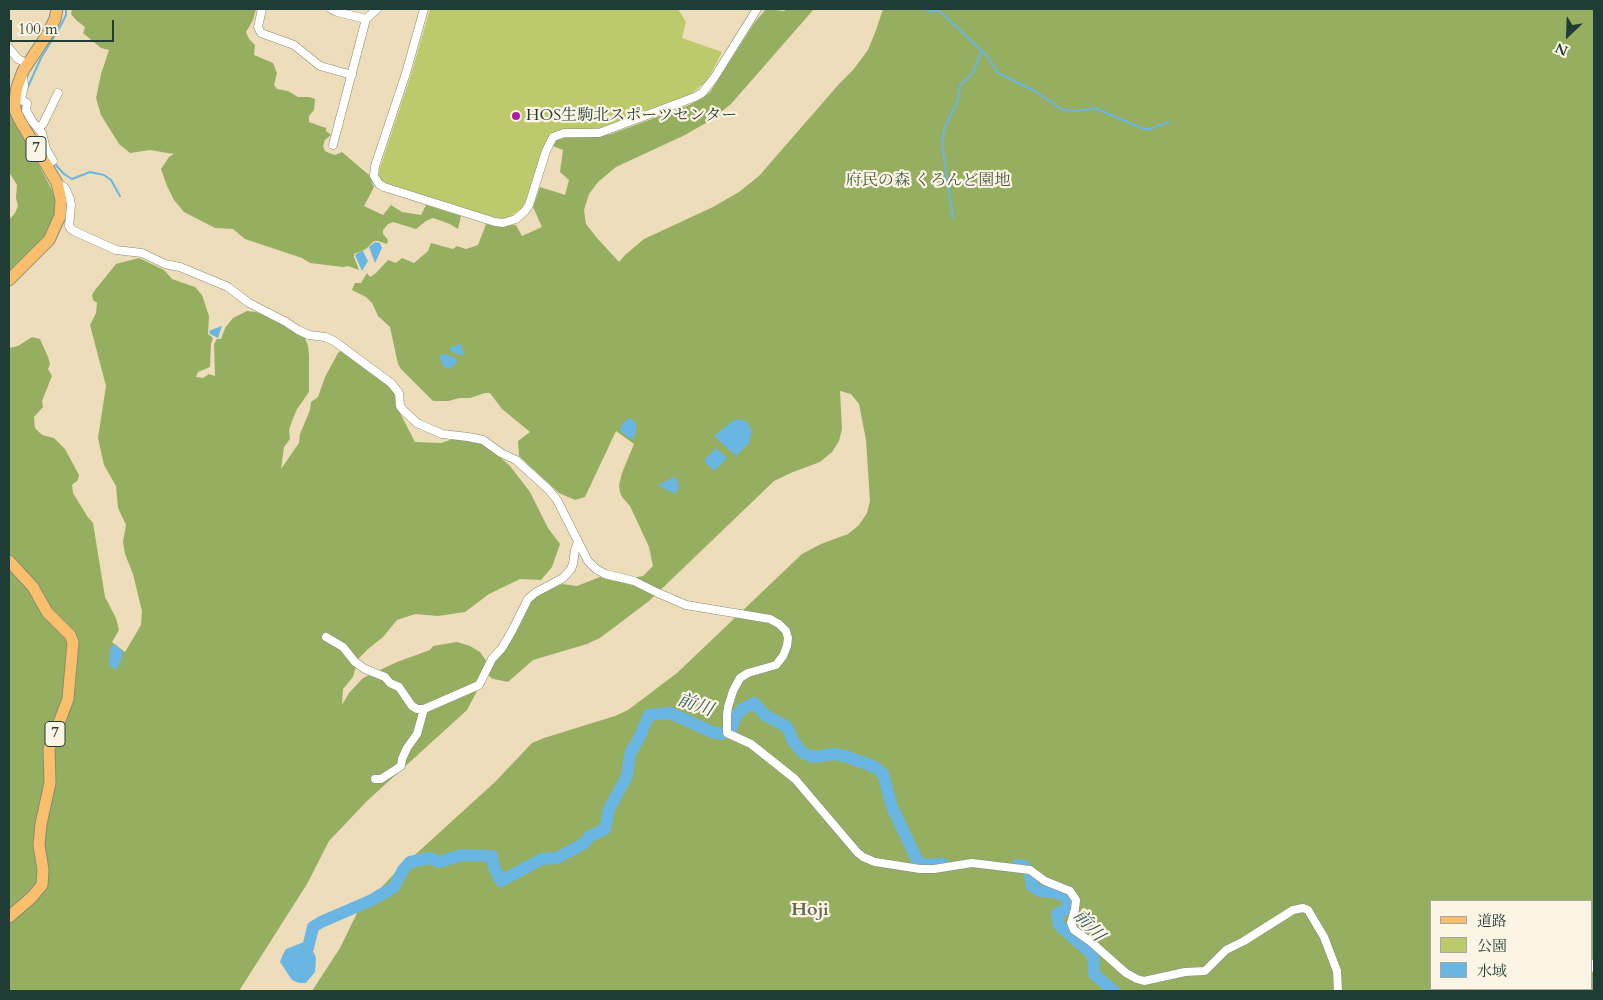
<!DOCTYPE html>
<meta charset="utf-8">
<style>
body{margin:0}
#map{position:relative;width:1603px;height:1000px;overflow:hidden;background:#eeddba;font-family:Cardo,"Noto Serif JP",serif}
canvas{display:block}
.frame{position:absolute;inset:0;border:10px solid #1f3d34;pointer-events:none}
.legend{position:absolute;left:1430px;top:900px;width:162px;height:90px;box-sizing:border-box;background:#fcf5e5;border:1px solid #a4ab9e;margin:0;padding:6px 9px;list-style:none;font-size:15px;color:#1f3d34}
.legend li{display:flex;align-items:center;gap:10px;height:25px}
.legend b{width:25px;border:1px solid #a4ab9e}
.north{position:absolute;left:1543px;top:10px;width:50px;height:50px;-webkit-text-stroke:4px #fcf5e5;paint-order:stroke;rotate:204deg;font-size:14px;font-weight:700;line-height:20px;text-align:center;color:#1f3d34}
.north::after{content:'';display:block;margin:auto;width:18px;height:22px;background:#1f3d34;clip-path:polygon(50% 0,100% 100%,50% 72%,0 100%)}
.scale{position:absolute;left:10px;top:20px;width:104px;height:22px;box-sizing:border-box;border:2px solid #1f3d34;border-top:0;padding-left:6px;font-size:15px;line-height:18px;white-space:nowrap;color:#1f3d34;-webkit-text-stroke:4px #fcf5e5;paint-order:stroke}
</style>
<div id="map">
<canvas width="1603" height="1000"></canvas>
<div class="frame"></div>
<ul class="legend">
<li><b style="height:6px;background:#f9bf6d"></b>道路</li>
<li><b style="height:14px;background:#bdca6c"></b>公園</li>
<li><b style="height:14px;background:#6ab6e3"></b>水域</li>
</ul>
<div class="north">N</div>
<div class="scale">100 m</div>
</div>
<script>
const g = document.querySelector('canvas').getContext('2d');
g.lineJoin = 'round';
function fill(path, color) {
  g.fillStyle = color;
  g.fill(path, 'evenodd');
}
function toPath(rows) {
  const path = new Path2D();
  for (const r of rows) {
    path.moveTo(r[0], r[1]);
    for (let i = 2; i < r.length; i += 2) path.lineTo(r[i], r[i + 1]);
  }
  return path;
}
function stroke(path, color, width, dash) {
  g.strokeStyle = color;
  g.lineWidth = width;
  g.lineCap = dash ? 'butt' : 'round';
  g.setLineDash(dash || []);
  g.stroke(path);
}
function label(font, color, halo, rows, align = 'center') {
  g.font = font + ' Cardo,"Noto Serif JP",serif';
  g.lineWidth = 4.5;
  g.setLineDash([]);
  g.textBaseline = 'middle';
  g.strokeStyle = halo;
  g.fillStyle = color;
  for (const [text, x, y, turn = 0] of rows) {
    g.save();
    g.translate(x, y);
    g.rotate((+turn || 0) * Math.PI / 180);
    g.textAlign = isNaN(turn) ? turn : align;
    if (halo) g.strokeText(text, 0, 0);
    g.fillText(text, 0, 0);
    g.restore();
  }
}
const green = toPath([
 [430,9,678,9,686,22,682,38,722,52,707,81,687,97,602,128,566,130,548,138,524,207,512,215,507,218,496,218,385,184,381,181,378,174,411,75]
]);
const forest = toPath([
 [72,9,256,9,253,20,246,32,249,39,255,45,254,55,273,63,277,73,274,85,277,89,288,91,298,97,309,97,315,99,314,110,309,116,309,122,326,128,326,131,331,135,325,140,323,146,325,151,329,153,335,155,342,152,369,175,374,187,364,206,383,215,391,205,402,212,421,215,426,205,461,216,458,229,450,224,433,218,426,221,416,229,393,222,388,224,383,230,383,234,388,240,387,244,378,241,374,241,366,249,354,254,354,257,359,270,348,266,343,267,310,263,302,258,245,239,233,229,215,228,184,212,174,200,167,186,161,169,169,157,174,154,150,150,130,153,119,144,101,115,96,98,101,74,109,50,101,48,83,33,85,27,76,20,71,14],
 [766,9,784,11,787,9,814,9,731,104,711,120,685,135,616,167,598,182,589,194,584,210,586,224,597,238,619,262,625,255,644,239,713,207,739,192,759,176,839,84,853,70,868,50,876,30,883,9,1594,9,1594,991,312,991,340,948,357,913,395,873,495,782,532,743,544,738,615,716,628,710,677,673,802,554,821,544,848,534,859,525,867,513,870,501,866,440,859,404,851,394,840,391,842,429,839,441,832,452,820,462,793,472,774,481,649,601,600,638,587,644,533,660,508,682,494,679,491,678,487,672,527,603,536,596,562,584,577,586,600,577,614,581,643,576,653,566,649,547,630,506,622,497,620,492,619,485,622,473,634,444,616,431,585,497,575,500,559,493,519,456,518,441,530,432,502,409,490,393,485,393,470,398,460,398,448,401,433,401,401,369,398,364,390,327,378,316,372,303,366,297,352,290,355,283,361,283,367,273,370,277,376,273,388,260,396,263,402,258,414,263,428,251,431,243,453,249,457,246,466,249,478,245,486,224,495,226,516,225,522,236,542,227,533,207,540,187,565,195,569,180,560,172,563,150,553,146,557,140,564,138,598,137,611,134,687,106,703,98,710,92,755,22],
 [1432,901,1592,901,1592,989,1432,989],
 [9,109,51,188,57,205,55,220,44,239,9,272,9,220,15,213,18,206,16,198,17,185,9,172],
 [139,258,164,270,172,279,195,287,202,295,209,316,208,334,213,338,211,344,210,367,198,372,196,377,203,378,209,374,215,376,214,344,217,339,221,339,225,328,233,318,247,311,256,312,276,320,295,333,305,338,308,346,309,355,309,392,297,409,292,421,289,430,290,439,284,447,281,469,299,443,300,434,310,410,311,402,318,397,325,377,338,353,342,350,393,388,398,409,415,442,441,443,453,439,470,439,489,447,510,466,530,492,548,528,560,544,552,567,541,580,520,579,489,594,465,612,438,616,415,614,397,620,383,637,368,649,358,659,353,677,343,689,342,705,349,693,363,678,397,662,430,650,433,646,457,642,470,646,480,652,487,662,477,691,467,710,367,801,329,841,307,884,239,991,9,991,9,348,18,346,32,337,40,339,48,357,50,364,48,369,52,376,42,401,43,407,34,417,35,428,42,435,54,438,65,449,79,475,78,480,72,485,73,493,87,516,93,523,105,597,116,618,119,630,112,642,125,652,141,625,142,611,133,574,125,554,123,542,126,525,118,508,116,486,104,465,98,438,106,386,90,325,96,313,97,303,93,300,92,295,95,290,116,264]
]);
const water = toPath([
 [375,242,380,243,382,248,375,263,369,247],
 [361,251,363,251,368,261,362,271,355,255],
 [222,326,218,338,210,334,209,332,211,330],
 [461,344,464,355,460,355,450,351,451,347],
 [445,354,457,359,457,362,449,369,444,367,439,356],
 [629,418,633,420,636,424,636,432,632,440,620,431,622,424],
 [739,419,747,422,752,431,749,443,736,456,714,436,731,422],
 [716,448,727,458,714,471,705,462,705,459],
 [674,477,676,477,679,487,676,493,673,493,659,486,660,484],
 [112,645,116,645,123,652,121,661,116,670,109,665,110,651],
 [304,942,314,953,316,958,315,972,306,983,299,983,292,980,280,962,283,954,286,949]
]);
const stream = toPath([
 [926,9,930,12,937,10,939,11,947,18,987,56,998,73,1033,90,1063,110,1077,111,1095,108,1144,129,1150,129,1169,122],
 [26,91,41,58,60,27,66,15,66,9],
 [22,102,21,105,24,116,32,126],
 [54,163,64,174,72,179,90,172,104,175,111,180,120,196],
 [953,218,942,144,944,129,958,100,960,85,970,76,974,71,981,52]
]);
const river = toPath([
 [1018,865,1024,866,1030,873,1032,886,1040,891,1055,892,1066,897,1070,907,1057,914,1059,925,1093,955,1094,974,1114,991],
 [308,948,313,927,321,922,372,900,394,887,403,870,410,862,430,858,439,862,462,855,492,856,494,868,501,881,542,859,557,858,583,844,590,836,605,829,609,809,627,776,630,754,640,736,649,715,670,713,712,732,723,734,731,730,735,718,742,709,754,703,765,715,787,727,793,741,803,753,813,757,834,754,845,756,875,767,883,774,892,807,918,862,925,865,943,864]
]);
const minor = toPath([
 [262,9,258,27,261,33,294,45,320,66,352,75],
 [331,9,337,12,366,19],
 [424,9,406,73,375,166,374,176,379,184,384,187,495,222,503,223,516,219,525,211,529,205,546,151,553,137,564,133,599,133,695,97,702,93,714,78,757,9],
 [9,48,18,59,28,64],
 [23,75,24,86,21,100,27,103,26,110,32,121,42,133,46,149,53,161],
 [39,128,43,124,58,93],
 [333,145,366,19,377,9],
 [57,183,65,188,70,199,71,205,69,226,71,229,76,232,116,250,142,253,165,264,180,267,221,284,228,287,249,303,286,322,298,330,309,335,325,337,334,341,391,383,399,393,400,406,403,410,417,423,442,434,468,437,483,440,501,453,516,460,548,489,557,500,588,561,596,569,605,574,634,581,658,593,686,605,770,619,779,624,786,631,788,638,787,646,783,656,776,665,748,673,740,678,733,691,728,707,727,715,727,733,751,744,795,779,857,852,863,857,875,862,920,869,934,869,972,863,1030,870,1045,881,1070,891,1076,900,1075,909,1071,923,1074,930,1091,942,1126,973,1137,979,1144,981,1185,972,1205,971,1226,950,1244,941,1293,910,1303,908,1308,910,1324,937,1337,971,1338,991],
 [326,637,343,647,355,662,365,669,385,677,390,683,399,687,412,706,417,709,424,709,479,685,492,659,502,648,512,631,528,599,535,593,563,578,571,569,573,564,575,550,578,542],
 [375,779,381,779,401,766,402,759,407,748,417,734,424,709],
 [1592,964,1594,968],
 [1557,991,1557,989]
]);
const primary = toPath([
 [9,280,49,240,60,216,61,200,57,183,19,119,15,110,15,100,17,87,23,71,47,35,55,19,57,9],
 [9,561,33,587,47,612,70,635,73,642,68,699,49,749,50,783,41,824,39,845,43,870,42,885,32,897,9,917]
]);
const markers = [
 [516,116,5,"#b5179e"]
];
const shields = [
 [36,149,20],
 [55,734,20]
];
const shieldNames = [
 ["7",36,149],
 ["7",55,734]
];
const poiNames = [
 ["HOS生駒北スポーツセンター",526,116]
];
const parkNames = [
 ["府民の森 くろんど園地",928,181]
];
const waterNames = [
 ["前川",695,706,19],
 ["前川",1088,926,48]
];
const neighbourhoodNames = [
 ["Hoji",810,911]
];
fill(green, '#bdca6c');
fill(forest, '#96ae60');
fill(water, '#6ab6e3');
stroke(stream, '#6ab6e3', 2);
stroke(river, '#6ab6e3', 12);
stroke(minor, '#868d77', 9);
stroke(primary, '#868d77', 13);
stroke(minor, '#fff', 8);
stroke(primary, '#f9bf6d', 11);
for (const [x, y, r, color] of markers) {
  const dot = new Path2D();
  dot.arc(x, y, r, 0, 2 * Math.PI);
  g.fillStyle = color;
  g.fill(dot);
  stroke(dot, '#fcf5e5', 2);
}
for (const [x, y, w] of shields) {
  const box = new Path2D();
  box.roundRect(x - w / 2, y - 12.5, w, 25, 4);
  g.fillStyle = '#fcf5e5';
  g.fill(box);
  stroke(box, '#1f3d34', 1);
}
label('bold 15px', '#1f3d34', null, shieldNames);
label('16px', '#1f3d34', '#fcf5e5', poiNames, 'left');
label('16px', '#3f593f', '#fcf5e5', parkNames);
label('italic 18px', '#325b60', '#fcf5e5', waterNames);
label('bold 18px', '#656757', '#fcf5e5', neighbourhoodNames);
</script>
